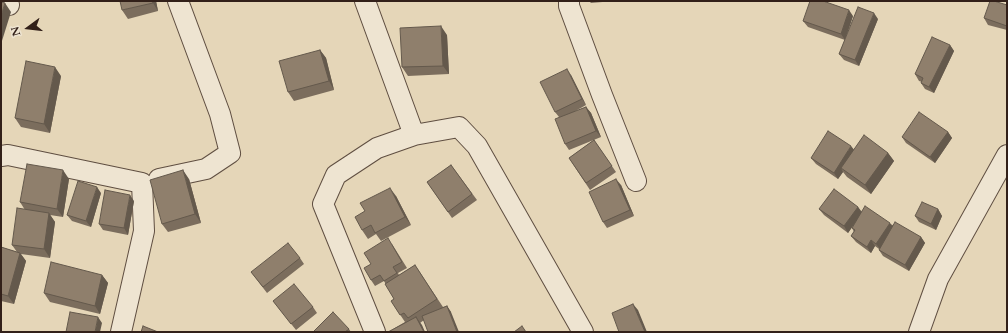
<!DOCTYPE html>
<style>
body{margin:0}
#map{position:relative;width:1008px;height:333px;overflow:hidden;background:#e5d6b8;font-family:Cardo,serif}
canvas{display:block}
.frame{position:absolute;inset:0;border:2px solid #322019;pointer-events:none}
.north{position:absolute;left:8px;top:8px;width:40px;height:40px;-webkit-text-stroke:3px #eee4d1;paint-order:stroke;rotate:255deg;font-size:11px;font-weight:700;line-height:16px;text-align:center;color:#322019}
.north::after{content:'';display:block;margin:auto;width:14px;height:18px;background:#322019;clip-path:polygon(50% 0,100% 100%,50% 72%,0 100%)}
</style>
<div id="map">
<canvas width="1008" height="333"></canvas>
<div class="frame"></div>
<div class="north">N</div>
</div>
<script>
const g = document.querySelector('canvas').getContext('2d');
g.lineJoin = 'round';
function toPath(rows) {
  const path = new Path2D();
  for (const r of rows) {
    path.moveTo(r[0], r[1]);
    for (let i = 2; i < r.length; i += 2) path.lineTo(r[i], r[i + 1]);
  }
  return path;
}
function stroke(path, color, width, dash) {
  g.strokeStyle = color;
  g.lineWidth = width;
  g.lineCap = dash ? 'butt' : 'round';
  g.setLineDash(dash || []);
  g.stroke(path);
}
function fill(path, color) {
  g.fillStyle = color;
  g.fill(path, 'evenodd');
}
const minor = toPath([
 [2,1,9,5],
 [365,1,414,135,377,148,336,175,323,204,375,332],
 [569,1,569,6,602,95,636,181],
 [414,135,459,127,477,146,583,332],
 [1,156,8,155,142,183,144,231,121,332],
 [159,179,206,169,230,153,220,114,178,1],
 [919,332,938,279,1007,155]
]);
const wall = toPath([
 [156,1,158,11,128,19,122,10],
 [589,1,614,1,591,3],
 [1007,5,1007,30,988,25,984,18],
 [853,16,845,40,878,19,859,66,844,60,839,54,845,40,808,27,803,21],
 [447,35,449,74,408,76,402,67],
 [950,45,954,51,934,93,925,89,921,83,922,82,919,81,915,74],
 [320,50,326,58,334,90,294,101,288,92],
 [571,75,586,105,572,113,586,107,591,113,601,137,569,150,565,144,559,117,555,112],
 [61,76,50,133,21,127,15,118],
 [948,132,952,138,935,163,906,143,902,137],
 [594,140,616,172,590,190,569,158],
 [854,150,888,153,894,161,871,194,847,177,843,172,838,179,816,164,811,158],
 [451,165,477,200,452,218,427,182],
 [69,179,63,217,50,215,55,222,50,258,21,254,26,261,14,304,1,301,1,247,17,252,12,245,25,210,20,202],
 [189,179,201,223,168,232,162,224],
 [621,185,634,216,607,228,603,222],
 [101,193,91,227,72,221,67,215],
 [396,196,411,225,381,241,376,234,368,239,362,230],
 [134,201,128,235,103,230,99,224],
 [858,207,862,212,921,237,925,243,909,271,883,256,879,250,879,249,875,246,871,253,856,242,851,236,854,232,852,228,855,223,848,233,824,215,819,209],
 [938,209,942,216,936,230,919,222,915,216],
 [392,244,407,268,398,273,399,275,415,265,443,307,447,306,451,312,424,320,420,323,425,332,388,332,405,322,391,301,394,299,384,281,375,286,371,280,371,264],
 [300,258,304,264,267,293,251,272],
 [102,275,108,283,100,314,50,302,44,293],
 [273,301,313,307,317,313,296,330],
 [349,329,351,332,313,332]
]);
const shadedWall = toPath([
 [152,1,156,1,158,11,153,3],
 [5,3,11,12,1,44,1,16],
 [849,10,853,16,845,40,841,34],
 [874,13,878,19,859,66,855,60],
 [441,26,447,35,449,74,443,66],
 [950,45,954,51,934,93,929,87],
 [320,50,326,58,334,90,329,81],
 [55,67,61,76,50,133,44,124],
 [567,69,571,75,586,105,582,99],
 [586,107,591,113,601,137,596,131],
 [948,132,952,138,935,163,930,157],
 [851,146,856,152,841,168,843,172,838,179,834,173],
 [888,153,894,161,871,194,865,185],
 [63,170,69,179,63,217,57,209],
 [183,170,189,179,201,223,195,214],
 [616,179,621,185,634,216,630,210],
 [97,187,101,193,91,227,86,221],
 [390,188,396,196,411,225,405,217],
 [130,195,134,201,128,235,124,228],
 [858,207,862,213,848,233,844,226],
 [938,209,942,216,936,230,931,224],
 [49,213,55,222,50,258,44,249],
 [890,223,894,229,881,250,876,244],
 [921,237,925,243,909,271,905,265],
 [871,240,875,246,871,253,867,247],
 [20,253,26,261,14,304,8,296],
 [102,275,108,283,100,314,95,306],
 [633,304,638,310,647,332,645,332],
 [447,306,451,312,459,332,457,332],
 [98,317,102,323,100,332,95,332],
 [416,317,422,325,425,332,424,332]
]);
const building = toPath([
 [120,1,152,1,153,3,122,10,120,1],
 [810,1,823,1,849,10,841,34,803,21,810,1],
 [990,1,994,1,1007,5,1007,26,984,18,990,1],
 [1,2,5,3,1,16,1,2],
 [858,7,874,13,855,60,839,54,858,7],
 [441,26,443,66,402,67,400,28,441,26],
 [932,37,950,45,929,87,921,83,923,78,915,74,932,37],
 [320,50,329,81,288,92,279,61,320,50],
 [26,61,55,67,44,124,15,118,26,61],
 [567,69,582,99,555,112,540,82,567,69],
 [586,107,596,131,565,144,555,119,586,107],
 [919,112,948,132,930,157,902,137,919,112],
 [828,131,851,146,834,173,811,158,828,131],
 [864,135,888,153,865,185,841,168,864,135],
 [594,140,612,166,586,183,569,158,594,140],
 [27,164,63,170,57,209,20,202,27,164],
 [451,165,472,194,448,212,427,182,451,165],
 [183,170,195,214,162,224,150,180,183,170],
 [616,179,630,210,603,222,589,192,616,179],
 [78,181,97,187,86,221,67,215,78,181],
 [390,188,405,217,375,233,371,225,362,230,355,217,365,211,360,203,390,188],
 [834,189,858,207,844,226,819,209,834,189],
 [105,190,130,195,124,228,99,224,105,190],
 [922,202,938,209,931,224,915,216,922,202],
 [865,206,890,223,876,244,871,240,867,247,851,236,855,230,852,228,865,206],
 [17,208,49,213,44,249,12,245,17,208],
 [895,222,921,237,905,265,879,250,895,222],
 [388,238,402,262,393,267,397,273,384,281,380,275,371,280,364,268,371,264,364,253,388,238],
 [288,243,300,258,263,287,251,272,288,243],
 [1,247,20,253,8,296,1,294,1,247],
 [51,262,102,275,95,306,44,293,51,262],
 [415,265,437,299,408,318,404,313,400,315,391,301,394,299,385,284,415,265],
 [294,284,313,307,291,324,273,301,294,284],
 [633,304,645,332,619,332,612,313,633,304],
 [447,306,457,332,428,332,422,316,447,306],
 [70,312,98,317,95,332,66,332,70,312],
 [333,312,349,329,345,332,313,332,333,312],
 [416,317,424,332,388,332,416,317],
 [143,326,158,332,141,332,143,326],
 [522,326,526,332,514,332,522,326]
]);
stroke(minor, '#5f4e41', 22);
stroke(minor, '#eee4d1', 20);
fill(wall, '#7b6d5d');
fill(shadedWall, '#64594c');
fill(building, '#8f7f6c');
stroke(building, '#64594c', 1);
</script>
